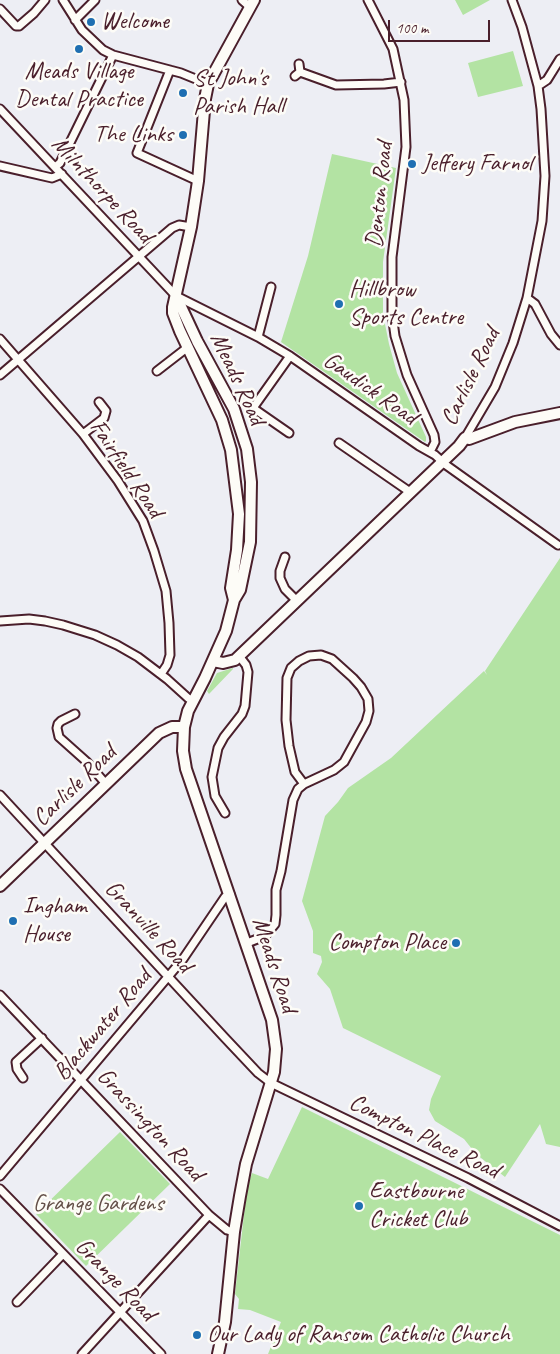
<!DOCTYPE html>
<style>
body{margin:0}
#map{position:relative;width:560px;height:1354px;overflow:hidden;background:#edeef4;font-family:Caveat,sans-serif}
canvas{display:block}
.scale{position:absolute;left:388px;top:20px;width:102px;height:22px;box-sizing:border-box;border:2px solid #4a1f2b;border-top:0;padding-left:6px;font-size:15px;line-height:18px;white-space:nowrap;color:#4a1f2b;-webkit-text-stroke:4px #fdfcf7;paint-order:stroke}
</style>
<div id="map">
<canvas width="560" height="1354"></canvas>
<div class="scale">100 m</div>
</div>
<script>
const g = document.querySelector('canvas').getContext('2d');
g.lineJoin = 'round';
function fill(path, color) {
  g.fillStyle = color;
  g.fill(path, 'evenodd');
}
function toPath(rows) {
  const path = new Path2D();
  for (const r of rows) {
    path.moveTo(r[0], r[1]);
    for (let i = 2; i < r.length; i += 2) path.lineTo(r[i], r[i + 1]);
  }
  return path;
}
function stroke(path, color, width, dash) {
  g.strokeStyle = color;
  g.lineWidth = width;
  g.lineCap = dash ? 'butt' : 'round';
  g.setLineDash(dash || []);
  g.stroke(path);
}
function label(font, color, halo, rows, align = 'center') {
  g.font = font + ' Caveat,sans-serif';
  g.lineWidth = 5;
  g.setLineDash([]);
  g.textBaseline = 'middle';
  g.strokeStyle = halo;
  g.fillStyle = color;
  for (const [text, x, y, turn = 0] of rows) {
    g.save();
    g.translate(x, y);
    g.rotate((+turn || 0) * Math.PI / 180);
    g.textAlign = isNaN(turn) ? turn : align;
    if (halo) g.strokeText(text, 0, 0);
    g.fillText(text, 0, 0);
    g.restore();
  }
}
const green = toPath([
 [455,0,490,0,463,15],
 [513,51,523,86,478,97,468,63],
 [332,154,396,168,383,262,383,314,389,344,397,373,426,437,426,441,425,442,281,342,308,256],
 [560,558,560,1147,546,1144,540,1124,505,1177,476,1154,464,1139,435,1121,429,1110,431,1099,441,1076,343,1028,330,989,317,974,322,962,321,956,313,953,313,931,302,901,325,816,338,802,348,788,391,758,484,671,487,675,485,671],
 [233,668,233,669,209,694,207,691,217,673],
 [302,1107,560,1235,560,1354,268,1354,281,1322,250,1310,238,1309,239,1299,235,1294,247,1188,252,1173,268,1179],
 [120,1132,170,1184,86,1266,36,1214]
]);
const street = toPath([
 [63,0,82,30,103,50,113,55,181,73,208,84],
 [242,0,250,7],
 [368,0,393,49,404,100,406,147,392,257,392,314,395,336,407,375,434,435,435,442,430,452],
 [0,9,16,26,19,26,34,13,45,0],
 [75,20,95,0],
 [170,70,137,153,198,181],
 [300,72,336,85,384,84,401,82],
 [295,76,300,72,299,64],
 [538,86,547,80,560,59],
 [0,109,176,296,258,337,290,356,419,446,435,455,446,465,558,545],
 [0,166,52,178,62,174],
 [55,167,60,163,113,55],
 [527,298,535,304,551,334,560,345],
 [258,337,271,287],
 [0,339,83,434,118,481,143,521,154,551,166,591,169,623,170,655,167,665,161,674],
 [157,371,188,347],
 [0,375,172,228,179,225,191,227],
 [289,433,253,408,290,356],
 [83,434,104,418,106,411,99,402],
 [465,438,495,387,513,343,527,298,542,221,545,176,541,109,538,86,522,27,512,0],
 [339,443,410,492],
 [285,557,280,571,280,578,285,589,297,601],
 [0,621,29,619,45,621,63,625,95,635,117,645,138,657,167,679,188,698,193,701],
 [75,714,61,721,58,724,57,728,59,737,87,762,106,784],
 [0,795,225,1038,258,1073,271,1083,468,1178,560,1226],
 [225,813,215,796,212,777,218,748,224,737,242,714,245,706,248,672,246,665,239,656],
 [247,943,265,936,275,924,276,915,276,890,281,871,293,800,298,789,304,784,295,772,289,746,286,720,287,678,291,668,299,661,309,656,321,655,332,659,353,678,361,687,368,699,369,711,366,722,344,762,334,770,304,784],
 [0,995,209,1215,227,1230,234,1232],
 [23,1078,17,1069,16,1062,42,1038],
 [0,1176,183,959,225,897,230,894],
 [0,1189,161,1354],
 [17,1302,63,1254],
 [82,1354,209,1215]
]);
const secondary = toPath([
 [176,296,197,341,234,409,247,449,251,482,250,542,240,590,234,600,226,631,205,678,188,711,184,727,183,751,186,769,272,1020,276,1049,274,1072,246,1164,240,1196,234,1232,225,1322,218,1354],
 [234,600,231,588,237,550,239,514,231,450,222,420,180,331,173,313,173,307,191,227,198,181,205,99,208,84,254,0],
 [213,661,223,663,235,660,459,446,465,438,469,439,515,422,560,413],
 [0,886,159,733,172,727,184,727]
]);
const markers = [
 [91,22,5,"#1f6fb2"],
 [79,49,5,"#1f6fb2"],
 [183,93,5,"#1f6fb2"],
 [183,135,5,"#1f6fb2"],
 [412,164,5,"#1f6fb2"],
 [339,304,5,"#1f6fb2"],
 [13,921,5,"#1f6fb2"],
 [456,943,5,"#1f6fb2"],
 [359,1206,5,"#1f6fb2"],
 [197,1335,5,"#1f6fb2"]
];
const poiNames = [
 ["Welcome",101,22],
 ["Meads Village",79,72,"center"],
 ["Dental Practice",79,100,"center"],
 ["St John's",193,79],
 ["Parish Hall",193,107],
 ["The Links",173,135,"right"],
 ["Jeffery Farnol",422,164],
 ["Hillbrow",349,290],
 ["Sports Centre",349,318],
 ["Ingham",23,907],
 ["House",23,935],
 ["Compton Place",446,943,"right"],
 ["Eastbourne",369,1192],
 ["Cricket Club",369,1220],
 ["Our Lady of Ransom Catholic Church",207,1335]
];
const streetNames = [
 ["Milnthorpe Road",102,190,47],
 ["Denton Road",380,195,-84],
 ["Carlisle Road",471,377,-64],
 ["Meads Road",237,379,65],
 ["Gaudick Road",370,389,35],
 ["Fairfield Road",126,469,56],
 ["Carlisle Road",75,786,-44],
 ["Granville Road",148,927,47],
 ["Meads Road",274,965,72],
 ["Blackwater Road",103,1025,-50],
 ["Grassington Road",150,1125,47],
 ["Compton Place Road",424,1137,26],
 ["Grange Road",115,1280,46]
];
const parkNames = [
 ["Grange Gardens",98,1204]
];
fill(green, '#b3e3a3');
stroke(street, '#4a1f2b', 11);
stroke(secondary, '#4a1f2b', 14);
stroke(street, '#fdfcf7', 7);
stroke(secondary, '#fdfcf7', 10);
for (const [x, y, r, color] of markers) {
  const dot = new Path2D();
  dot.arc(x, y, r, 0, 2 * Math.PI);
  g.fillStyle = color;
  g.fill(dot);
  stroke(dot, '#fdfcf7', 2);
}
label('24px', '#4a1f2b', '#fdfcf7', poiNames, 'left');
label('24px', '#4a1f2b', '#fdfcf7', streetNames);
label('24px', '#645049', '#fdfcf7', parkNames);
</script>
